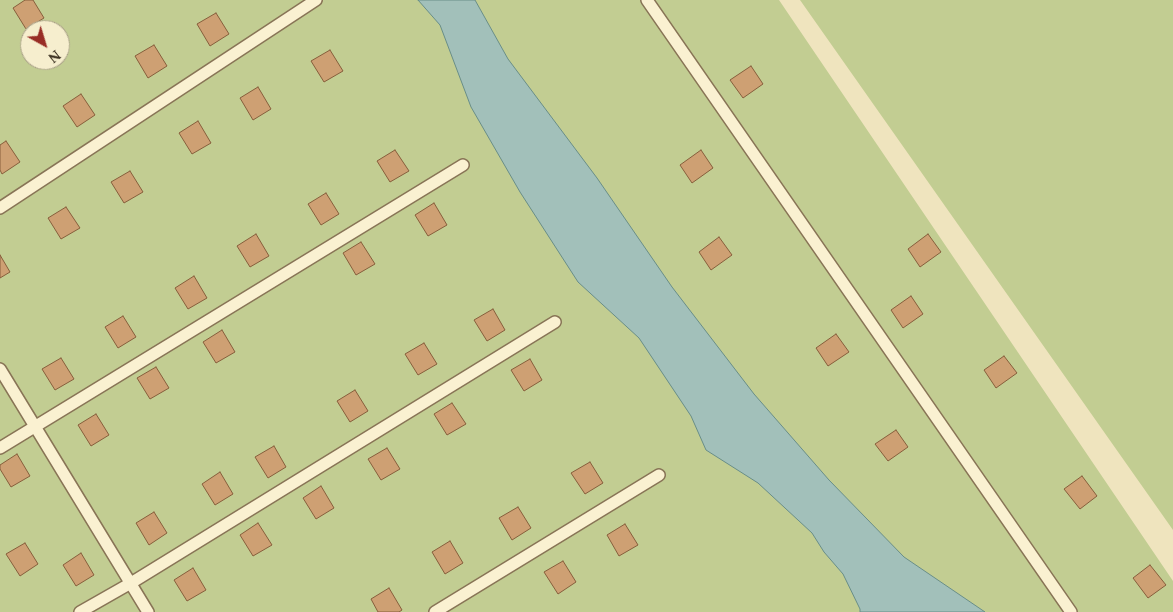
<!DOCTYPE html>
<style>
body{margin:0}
#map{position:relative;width:1173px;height:612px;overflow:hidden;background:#efe4be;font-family:Spectral,serif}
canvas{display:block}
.north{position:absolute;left:20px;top:20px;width:50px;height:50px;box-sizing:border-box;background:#f6eece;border:1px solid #a9a087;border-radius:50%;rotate:141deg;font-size:14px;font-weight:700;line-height:20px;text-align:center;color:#362b1c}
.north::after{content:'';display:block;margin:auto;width:18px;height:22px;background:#982d25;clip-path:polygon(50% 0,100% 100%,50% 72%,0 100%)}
</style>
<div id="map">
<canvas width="1173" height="612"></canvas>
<div class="north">N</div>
</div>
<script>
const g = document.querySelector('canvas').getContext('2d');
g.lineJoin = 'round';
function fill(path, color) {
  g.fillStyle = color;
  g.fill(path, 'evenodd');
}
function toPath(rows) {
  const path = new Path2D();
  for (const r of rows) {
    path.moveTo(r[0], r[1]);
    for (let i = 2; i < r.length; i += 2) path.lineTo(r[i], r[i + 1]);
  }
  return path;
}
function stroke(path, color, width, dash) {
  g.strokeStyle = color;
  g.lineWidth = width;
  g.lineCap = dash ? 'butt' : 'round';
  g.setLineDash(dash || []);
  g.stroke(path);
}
const green = toPath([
 [0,0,779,0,1173,581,1173,612,0,612],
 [30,30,60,30,60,60,30,60],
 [800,0,1173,0,1173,530]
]);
const water = toPath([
 [418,0,475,0,508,59,597,178,672,287,754,394,829,480,904,557,985,612,860,612,860,609,843,574,824,552,812,533,758,483,706,450,691,416,639,338,578,282,520,192,471,107,440,25,418,0]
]);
const building = toPath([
 [25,0,33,0,44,18,26,29,13,8,25,0],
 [216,13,229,34,210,46,197,24,216,13],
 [154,45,167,66,148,78,135,56,154,45],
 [330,50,343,71,324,82,311,61,330,50],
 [751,66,763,84,743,98,730,80,751,66],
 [258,87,271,109,253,120,240,98,258,87],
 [81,94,95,115,77,127,63,106,81,94],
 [198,121,211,143,192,154,179,133,198,121],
 [6,141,20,162,2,174,0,170,0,145,6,141],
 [395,150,409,171,390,182,377,161,395,150],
 [701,150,713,168,692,183,680,165,701,150],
 [130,171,143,192,124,203,111,182,130,171],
 [326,193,339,214,321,225,308,204,326,193],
 [434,203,447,225,428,236,415,215,434,203],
 [66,207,80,228,61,239,48,218,66,207],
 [256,234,269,256,250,267,237,246,256,234],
 [928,234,941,252,920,267,908,249,928,234],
 [719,237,732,255,711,270,699,252,719,237],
 [361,242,375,264,356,275,343,253,361,242],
 [0,255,10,272,0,278,0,255],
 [194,276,207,298,188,309,175,288,194,276],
 [911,296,923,314,903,328,891,310,911,296],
 [493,309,505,330,487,341,474,320,493,309],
 [123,316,136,337,118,348,105,327,123,316],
 [222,330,235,352,216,363,203,342,222,330],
 [836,334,849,352,828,366,816,348,836,334],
 [424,343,437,364,418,375,405,354,424,343],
 [1004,356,1017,373,996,388,984,370,1004,356],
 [61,358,74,379,55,390,42,369,61,358],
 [530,359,542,380,524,391,511,370,530,359],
 [156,367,169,388,150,399,137,378,156,367],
 [355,390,368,411,350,422,337,401,355,390],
 [452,403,466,424,447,435,434,414,452,403],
 [96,414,109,435,91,446,78,425,96,414],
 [896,430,908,447,888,461,875,444,896,430],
 [274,446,286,467,268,478,255,457,274,446],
 [387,448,400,469,381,480,368,459,387,448],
 [17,454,30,476,11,487,0,469,0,465,17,454],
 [590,462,603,483,585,494,571,473,590,462],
 [220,472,233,494,215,505,202,484,220,472],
 [1082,476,1097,496,1080,509,1064,489,1082,476],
 [321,486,334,508,316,519,303,498,321,486],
 [518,507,531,528,512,540,499,518,518,507],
 [154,512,167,533,149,545,136,523,154,512],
 [258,523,272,545,253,556,240,535,258,523],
 [625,524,638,545,619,556,607,535,625,524],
 [450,541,463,563,445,574,432,552,450,541],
 [25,543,38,564,20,576,6,554,25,543],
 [81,553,94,575,76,586,63,565,81,553],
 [563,561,576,582,558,594,544,572,563,561],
 [1150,565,1166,585,1148,598,1133,578,1150,565],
 [193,568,206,590,187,601,174,580,193,568],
 [389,588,402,610,399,612,378,612,371,599,389,588]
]);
const service = toPath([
 [647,0,1071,612],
 [0,208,316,0],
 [0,369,148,612],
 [0,448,463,165],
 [80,612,131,583,555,322],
 [435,612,659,475]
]);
fill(green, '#c2cd92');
fill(water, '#a2c0ba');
stroke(water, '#698e88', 1);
fill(building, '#cea073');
stroke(building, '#875f3c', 1);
stroke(service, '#887456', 14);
stroke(service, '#faf1d1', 11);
</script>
